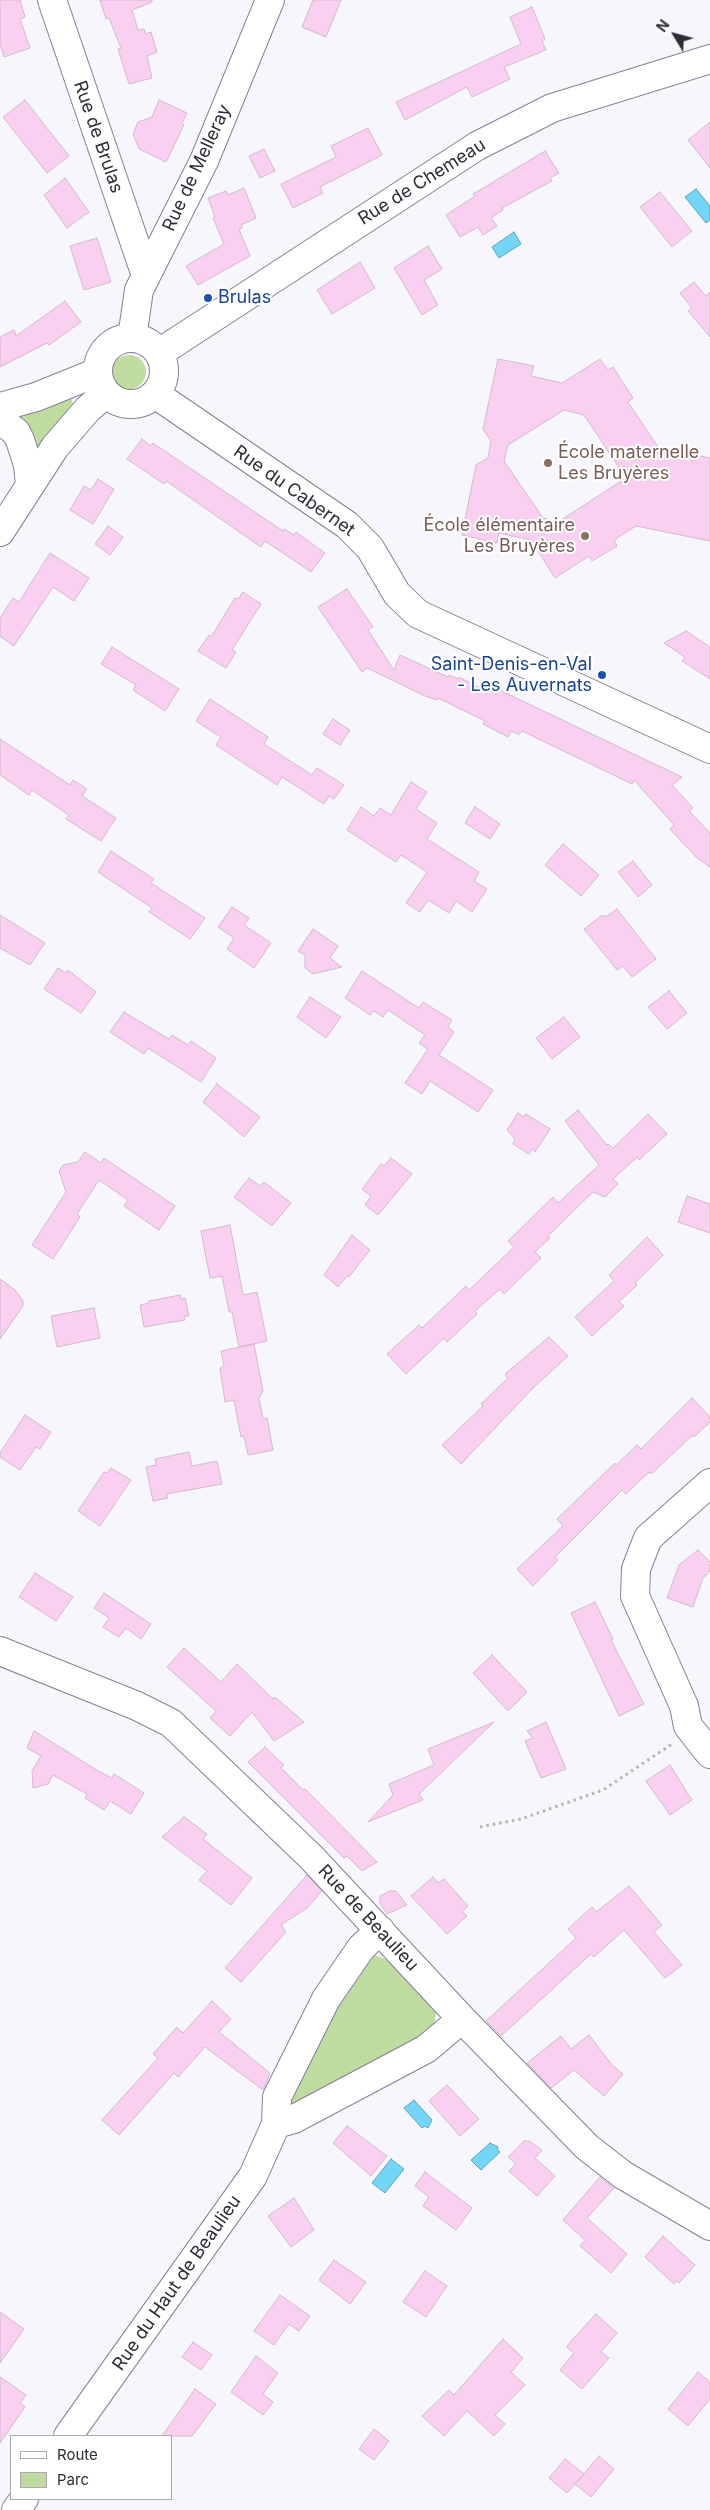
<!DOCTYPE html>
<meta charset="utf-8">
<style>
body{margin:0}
#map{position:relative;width:710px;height:2510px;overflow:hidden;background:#f7f6fc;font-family:Inter,sans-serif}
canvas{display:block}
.legend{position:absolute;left:10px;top:2435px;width:162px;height:65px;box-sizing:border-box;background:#fff;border:1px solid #ababaf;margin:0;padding:6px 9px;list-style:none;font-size:15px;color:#2e2c37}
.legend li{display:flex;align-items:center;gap:10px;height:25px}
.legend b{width:25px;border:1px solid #ababaf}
.north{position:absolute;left:650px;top:10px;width:50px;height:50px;-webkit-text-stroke:4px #fff;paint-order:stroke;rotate:307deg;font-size:14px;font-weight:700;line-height:20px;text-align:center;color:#2e2c37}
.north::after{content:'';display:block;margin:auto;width:18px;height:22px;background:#2e2c37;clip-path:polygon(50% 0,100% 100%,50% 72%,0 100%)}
</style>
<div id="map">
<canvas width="710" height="2510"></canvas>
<ul class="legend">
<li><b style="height:6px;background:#fff"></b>Route</li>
<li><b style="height:14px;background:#bfdca0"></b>Parc</li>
</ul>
<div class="north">N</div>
</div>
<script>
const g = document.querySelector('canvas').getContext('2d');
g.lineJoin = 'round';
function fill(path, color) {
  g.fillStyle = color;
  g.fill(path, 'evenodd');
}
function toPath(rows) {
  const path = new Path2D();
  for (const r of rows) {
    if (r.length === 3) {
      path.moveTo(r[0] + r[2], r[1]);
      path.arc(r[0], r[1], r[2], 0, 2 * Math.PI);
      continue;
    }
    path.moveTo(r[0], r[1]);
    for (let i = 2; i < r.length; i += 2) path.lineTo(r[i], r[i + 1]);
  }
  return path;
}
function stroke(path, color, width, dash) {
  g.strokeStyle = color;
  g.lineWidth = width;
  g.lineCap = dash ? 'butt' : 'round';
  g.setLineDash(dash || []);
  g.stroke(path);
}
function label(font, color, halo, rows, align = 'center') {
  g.font = font + ' Inter,sans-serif';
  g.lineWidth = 4;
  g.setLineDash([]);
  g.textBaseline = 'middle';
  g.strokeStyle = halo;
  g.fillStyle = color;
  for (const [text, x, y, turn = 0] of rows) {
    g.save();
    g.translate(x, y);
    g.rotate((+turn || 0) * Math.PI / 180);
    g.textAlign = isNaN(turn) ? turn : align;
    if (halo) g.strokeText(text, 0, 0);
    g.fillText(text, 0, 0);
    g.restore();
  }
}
const green = toPath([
 [129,372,17],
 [69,390,74,408,35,456,4,415],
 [374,1955,390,1961,436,2011,434,2029,290,2108,285,2103,333,2009,357,1979,366,1960]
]);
const water = toPath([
 [696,189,710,206,710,220,706,223,685,197,696,189],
 [514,232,521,244,499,258,492,247,514,232],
 [414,2100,432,2120,428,2128,425,2126,422,2128,404,2108,414,2100],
 [490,2143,498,2147,497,2149,500,2152,481,2170,471,2160,490,2143],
 [391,2159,404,2169,385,2193,372,2183,391,2159]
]);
const building = toPath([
 [0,0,20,0,25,17,20,19,30,48,4,57,0,44,0,0],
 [100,0,152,0,152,2,132,10,138,30,144,29,145,34,151,32,157,52,147,56,152,78,129,84,118,49,121,48,109,18,106,19,100,0],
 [313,0,341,0,326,37,302,27,313,0],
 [532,7,545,39,542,41,546,50,504,67,510,79,472,97,467,87,405,120,396,102,521,44,510,17,532,7],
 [25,100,69,156,47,173,3,117,25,100],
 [159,100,187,113,182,123,184,125,166,162,139,149,133,134,138,122,152,117,159,100],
 [710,122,710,168,688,140,710,122],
 [368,128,382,155,320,187,323,193,293,208,281,184,336,157,331,146,368,128],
 [264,149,275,171,260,178,249,156,264,149],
 [545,151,559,173,550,178,552,181,502,208,503,210,491,218,497,226,483,235,478,227,460,237,446,215,475,196,473,194,545,151],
 [65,178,89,212,67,228,44,195,65,178],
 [244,188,256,218,241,225,242,228,239,229,250,256,198,285,186,266,224,244,213,218,215,217,208,198,226,191,228,195,244,188],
 [660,192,692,231,672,247,640,207,660,192],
 [97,238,111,282,84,290,70,246,97,238],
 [428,246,442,269,424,280,438,305,422,315,394,268,428,246],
 [360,262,375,288,332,314,317,290,360,262],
 [694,282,706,296,710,292,710,337,688,311,692,308,680,293,694,282],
 [65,301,81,322,49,345,47,343,0,367,0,337,14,330,16,336,65,301],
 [498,359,534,366,531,376,562,383,600,359,608,370,613,367,633,398,628,402,658,447,710,458,710,541,636,526,614,540,617,546,592,561,589,556,555,578,531,540,499,533,497,543,462,535,476,465,488,458,491,441,483,429,498,359],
 [564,410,584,415,626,478,558,522,543,518,504,461,508,445,564,410],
 [142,439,151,446,153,443,283,531,284,529,294,535,296,532,325,553,311,572,265,541,261,547,166,481,164,484,127,459,142,439],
 [98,479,114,489,93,524,70,510,84,486,91,490,98,479],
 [108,526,123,537,110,555,95,544,108,526],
 [50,553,89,578,74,601,53,587,14,646,0,636,0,618,13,598,19,602,50,553],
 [347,589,373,627,368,630,394,670,400,655,448,677,449,675,458,679,459,677,488,692,491,686,682,777,672,785,693,808,689,811,710,833,710,867,696,857,670,829,674,825,634,780,632,784,522,731,519,735,511,731,508,737,483,724,485,721,438,698,437,700,425,696,367,668,362,672,318,607,347,589],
 [243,592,261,604,232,650,236,652,226,668,198,651,209,635,211,637,235,598,238,599,243,592],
 [686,631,710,647,710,679,682,661,685,657,664,643,686,631],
 [112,647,179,689,165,711,133,690,136,685,101,664,112,647],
 [210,699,268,737,264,744,312,775,317,768,344,785,334,799,329,796,324,804,282,777,277,785,216,745,221,737,196,721,210,699],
 [333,719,350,730,340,745,323,734,333,719],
 [0,739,70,785,73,780,87,789,82,796,116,818,101,841,66,819,69,815,32,790,29,795,0,775,0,739],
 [411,782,427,792,416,809,437,823,427,839,479,872,474,881,487,889,472,912,456,901,449,913,428,900,420,912,406,903,427,872,401,855,396,862,347,830,361,807,374,816,380,808,391,815,411,782],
 [475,807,500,824,490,839,465,823,475,807],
 [563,844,599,875,581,896,545,865,563,844],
 [111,851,154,879,151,883,205,918,190,939,149,912,152,908,98,872,111,851],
 [633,861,652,885,638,897,618,872,633,861],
 [232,907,249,918,244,925,271,943,254,968,227,949,234,938,218,927,232,907],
 [617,909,656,959,632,977,623,966,617,970,584,929,601,916,607,916,617,909],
 [0,915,45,943,30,965,0,948,0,915],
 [313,929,338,946,330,958,342,967,313,974,305,968,305,955,298,951,313,929],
 [58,968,66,973,68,970,96,992,81,1013,44,989,58,968],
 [362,971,419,1008,423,1002,452,1020,448,1027,454,1032,439,1055,493,1090,478,1112,430,1081,422,1094,405,1083,428,1049,419,1043,425,1035,388,1010,383,1017,374,1011,370,1015,345,998,362,971],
 [669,991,687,1013,667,1029,648,1007,669,991],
 [310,997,341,1017,326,1038,297,1017,310,997],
 [124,1012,169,1039,172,1035,188,1045,191,1041,216,1058,201,1082,148,1048,144,1054,110,1032,124,1012],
 [564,1017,580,1037,552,1059,536,1038,564,1017],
 [217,1084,260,1117,244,1137,203,1102,217,1084],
 [578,1110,607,1145,608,1144,613,1148,648,1114,667,1134,639,1160,637,1157,613,1179,618,1184,605,1197,593,1192,548,1236,550,1238,535,1252,541,1258,504,1294,500,1289,475,1311,477,1314,447,1342,444,1338,406,1374,387,1354,419,1325,422,1328,466,1286,469,1290,514,1247,508,1241,553,1197,558,1203,599,1165,565,1121,578,1110],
 [518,1113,524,1117,526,1114,550,1129,535,1152,532,1149,529,1154,513,1144,515,1139,507,1130,518,1113],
 [85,1152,101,1163,104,1158,175,1206,159,1230,124,1206,128,1200,99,1180,77,1214,80,1217,53,1259,32,1245,66,1192,59,1171,63,1165,78,1162,85,1152],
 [391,1158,412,1174,378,1215,365,1205,371,1196,362,1189,381,1164,384,1166,391,1158],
 [249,1178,260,1186,264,1182,291,1203,272,1226,234,1197,249,1178],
 [687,1196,710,1204,710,1233,678,1222,687,1196],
 [230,1225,243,1295,257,1292,267,1341,239,1347,232,1312,229,1312,222,1276,210,1278,201,1231,230,1225],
 [352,1235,370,1250,349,1277,347,1276,338,1287,324,1275,352,1235],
 [647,1237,663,1255,635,1283,637,1285,619,1302,624,1306,592,1336,575,1317,614,1281,609,1275,647,1237],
 [0,1279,15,1290,23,1301,23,1306,0,1339,0,1279],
 [180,1295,181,1299,185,1298,189,1316,184,1316,185,1320,144,1327,140,1305,149,1303,149,1301,180,1295],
 [94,1308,100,1338,57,1347,51,1316,94,1308],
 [549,1337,568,1356,533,1388,461,1464,442,1445,483,1406,481,1404,508,1378,505,1374,549,1337],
 [254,1344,263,1391,259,1398,263,1419,267,1418,273,1450,248,1455,244,1436,241,1437,234,1400,225,1402,220,1368,224,1366,221,1351,254,1344],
 [692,1398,710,1417,710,1422,694,1437,693,1435,651,1474,649,1472,626,1494,622,1490,555,1557,558,1560,533,1586,517,1569,563,1526,557,1519,615,1463,616,1465,637,1445,641,1449,692,1398],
 [25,1415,51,1432,40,1449,36,1447,20,1470,0,1457,0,1453,25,1415],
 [189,1452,192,1466,217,1461,222,1484,167,1494,168,1498,153,1501,146,1467,156,1465,155,1459,189,1452],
 [111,1468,131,1480,100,1526,78,1511,104,1472,107,1473,111,1468],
 [698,1550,710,1562,710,1571,703,1578,693,1607,667,1598,679,1565,698,1550],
 [35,1573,73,1597,56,1621,19,1597,35,1573],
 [104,1593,151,1624,141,1639,126,1628,119,1637,103,1627,109,1618,94,1608,104,1593],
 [595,1602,613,1639,611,1640,644,1704,619,1716,571,1613,595,1602],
 [184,1648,221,1682,237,1664,273,1699,275,1697,304,1722,274,1741,252,1712,230,1736,210,1718,216,1711,167,1667,184,1648],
 [492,1655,527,1692,508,1711,473,1673,492,1655],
 [494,1722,419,1794,423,1800,368,1822,393,1795,389,1784,434,1765,428,1749,494,1722],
 [546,1722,566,1769,541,1778,525,1741,533,1738,527,1731,546,1722],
 [34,1731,100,1772,112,1778,114,1774,144,1793,131,1814,110,1801,104,1810,85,1798,87,1794,53,1775,48,1784,33,1788,32,1771,41,1756,27,1748,34,1731],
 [265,1747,284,1765,281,1768,303,1790,305,1789,317,1801,377,1862,362,1871,347,1856,344,1858,248,1762,265,1747],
 [670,1765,692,1800,670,1815,646,1781,670,1765],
 [184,1817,207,1834,203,1839,252,1878,231,1905,199,1880,207,1871,162,1837,184,1817],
 [307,1875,322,1891,307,1908,281,1925,286,1932,241,1982,225,1968,307,1875],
 [433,1877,438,1883,444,1879,468,1906,462,1912,467,1916,447,1934,411,1896,433,1877],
 [629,1886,662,1925,654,1932,682,1965,665,1978,624,1930,594,1957,591,1954,501,2036,486,2021,576,1938,568,1929,592,1907,596,1912,629,1886],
 [390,1891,396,1891,407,1905,387,1914,380,1903,380,1896,390,1891],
 [212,2001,231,2019,219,2032,270,2073,263,2090,205,2047,178,2077,174,2073,119,2135,102,2120,158,2058,153,2054,177,2027,183,2033,212,2001],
 [589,2035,612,2065,623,2074,604,2096,574,2070,551,2088,527,2063,561,2036,571,2049,589,2035],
 [447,2085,479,2119,460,2136,429,2101,447,2085],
 [347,2126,387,2156,371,2176,333,2143,347,2126],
 [524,2141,529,2141,542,2150,535,2158,555,2176,537,2196,509,2171,516,2164,508,2157,524,2141],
 [425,2172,472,2208,456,2230,423,2206,429,2197,415,2186,425,2172],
 [600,2177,614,2188,587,2218,627,2254,611,2273,580,2246,585,2240,563,2220,600,2177],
 [294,2198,314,2230,291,2247,268,2216,294,2198],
 [663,2236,695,2265,679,2283,676,2281,674,2284,645,2257,663,2236],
 [334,2260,366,2282,350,2304,319,2280,334,2260],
 [425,2271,447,2286,426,2317,403,2302,425,2271],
 [280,2295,310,2316,299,2331,289,2324,274,2345,254,2331,280,2295],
 [0,2312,24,2329,0,2363,0,2312],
 [596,2314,617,2333,601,2352,609,2358,582,2389,560,2370,574,2353,567,2347,571,2341,596,2314],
 [503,2339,523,2358,511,2372,525,2385,495,2415,505,2424,494,2436,467,2411,444,2436,422,2416,449,2390,454,2395,503,2339],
 [193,2342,212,2355,201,2370,182,2357,193,2342],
 [256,2356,278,2373,263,2394,273,2402,263,2415,231,2392,256,2356],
 [698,2372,710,2382,710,2399,688,2426,668,2409,698,2372],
 [0,2377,26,2395,20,2403,25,2407,0,2443,0,2377],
 [195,2389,216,2404,192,2436,162,2436,195,2389],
 [374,2429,389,2441,374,2460,359,2449,374,2429],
 [599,2456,614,2469,591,2497,575,2484,599,2456],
 [565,2459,584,2474,567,2493,549,2478,565,2459]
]);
const path = toPath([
 [130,371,45],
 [480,1827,521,1819,603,1790,672,1744]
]);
const minor = toPath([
 [52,0,143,267,149,270],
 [132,338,139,290,204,161,270,0],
 [131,371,33],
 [159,353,477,146,552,108,710,59],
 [155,394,347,525,370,548,397,594,418,614,710,749],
 [0,407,36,397,98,372],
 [0,420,16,432,20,440,28,465,30,485],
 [0,532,55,447,87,410,106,393],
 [710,1483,648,1538,636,1569,635,1596,684,1706,688,1726,710,1754],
 [0,1651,137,1706,171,1723,311,1857,462,2019,587,2147,623,2175,710,2226],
 [276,2124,294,2119,426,2049,462,2019],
 [68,2436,253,2176,276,2124,277,2097,326,1999,361,1948,380,1930],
 [16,2510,24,2499]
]);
const markers = [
 [208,298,5,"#1a4fb4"],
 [548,463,5,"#8d6e63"],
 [585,536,5,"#8d6e63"],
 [602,675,5,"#1a4fb4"]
];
const streetNames = [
 ["Rue de Brulas",98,137,71],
 ["Rue de Melleray",197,168,-65],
 ["Rue de Chemeau",422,182,-32],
 ["Rue du Cabernet",294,491,35],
 ["Rue de Beaulieu",368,1918,47],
 ["Rue du Haut de Beaulieu",177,2283,-55]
];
const transitNames = [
 ["Brulas",218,298],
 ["Saint-Denis-en-Val",592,665,"right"],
 ["- Les Auvernats",592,686,"right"]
];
const educationNames = [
 ["École maternelle",558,453],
 ["Les Bruyères",558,474],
 ["École élémentaire",575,526,"right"],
 ["Les Bruyères",575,547,"right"]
];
fill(green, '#bfdca0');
fill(water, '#73d6f7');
stroke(water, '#5ea3bd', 1);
fill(building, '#f9d0f0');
stroke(building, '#d4b9ce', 1);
stroke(minor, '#857f9a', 30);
stroke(path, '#b4b2ba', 3, [2.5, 4]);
stroke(minor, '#fff', 28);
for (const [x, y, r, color] of markers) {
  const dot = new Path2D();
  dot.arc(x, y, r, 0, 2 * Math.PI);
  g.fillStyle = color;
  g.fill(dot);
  stroke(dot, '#fff', 2);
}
label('18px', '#2e2c37', '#fff', streetNames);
label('18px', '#164399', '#fff', transitNames, 'left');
label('18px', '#785e54', '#fff', educationNames, 'left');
</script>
